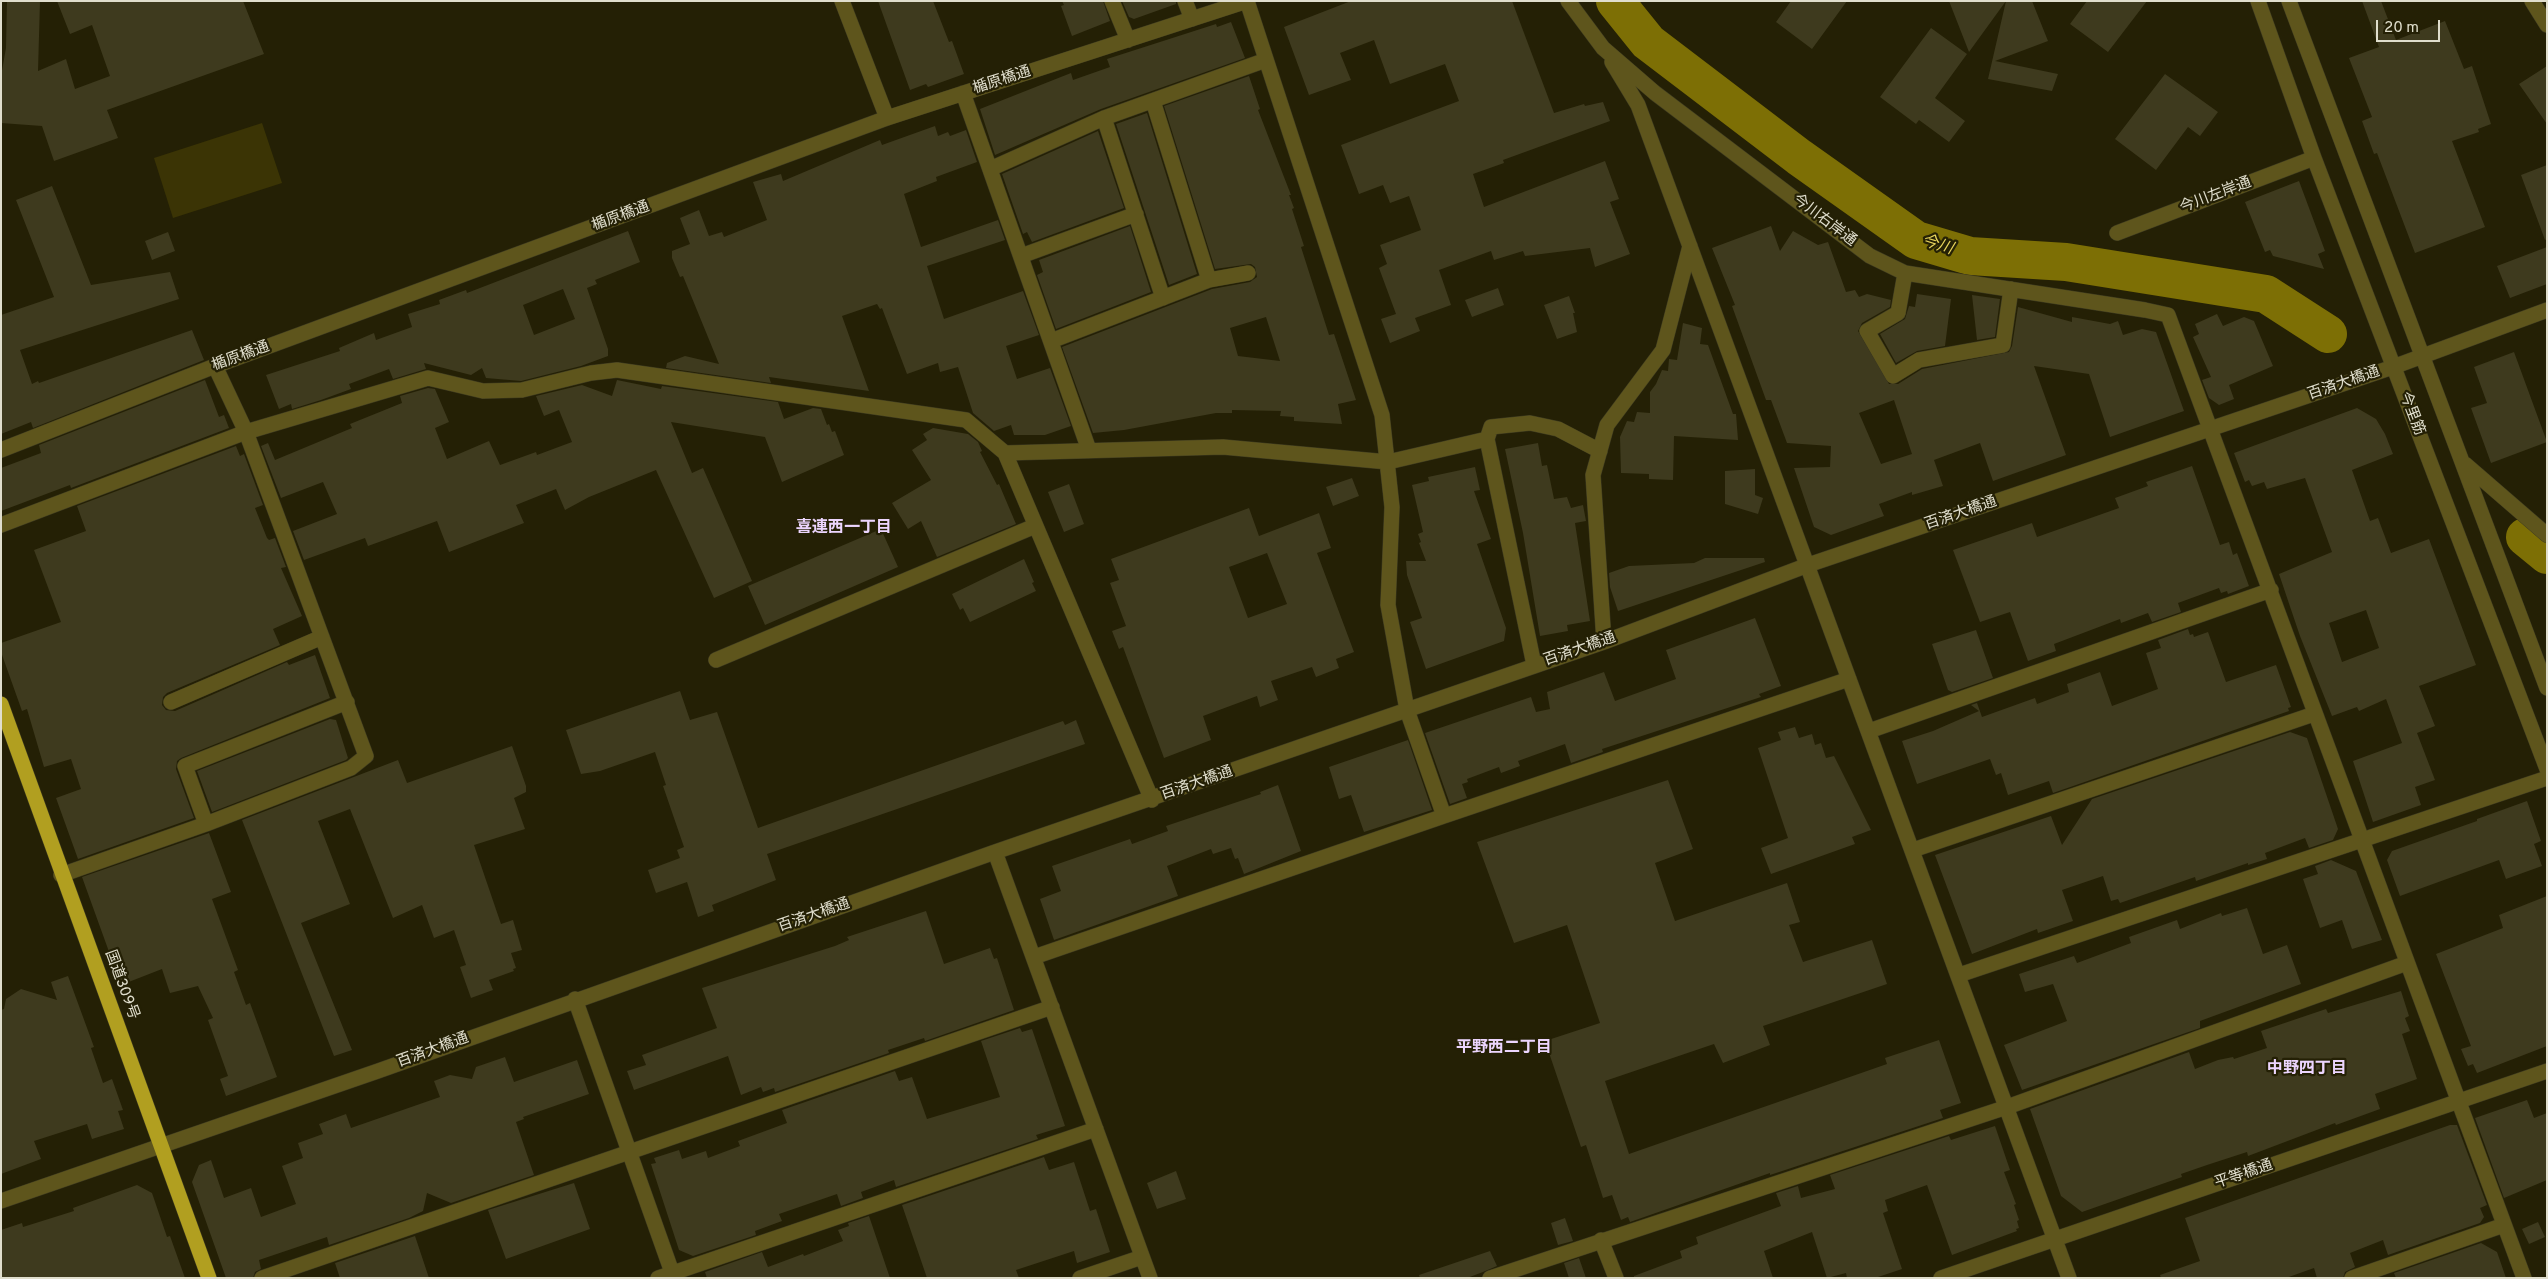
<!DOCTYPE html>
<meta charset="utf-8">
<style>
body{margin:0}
#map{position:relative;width:2548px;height:1279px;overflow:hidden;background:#242005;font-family:Overpass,sans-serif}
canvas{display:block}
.frame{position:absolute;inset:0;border:2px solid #e0decd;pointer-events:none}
.scale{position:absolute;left:2376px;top:20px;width:64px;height:22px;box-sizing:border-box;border:2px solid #e0decd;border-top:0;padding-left:6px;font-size:15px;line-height:18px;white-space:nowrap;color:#e0decd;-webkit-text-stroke:4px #242005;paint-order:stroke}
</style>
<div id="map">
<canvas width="2548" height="1279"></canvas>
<div class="frame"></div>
<div class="scale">20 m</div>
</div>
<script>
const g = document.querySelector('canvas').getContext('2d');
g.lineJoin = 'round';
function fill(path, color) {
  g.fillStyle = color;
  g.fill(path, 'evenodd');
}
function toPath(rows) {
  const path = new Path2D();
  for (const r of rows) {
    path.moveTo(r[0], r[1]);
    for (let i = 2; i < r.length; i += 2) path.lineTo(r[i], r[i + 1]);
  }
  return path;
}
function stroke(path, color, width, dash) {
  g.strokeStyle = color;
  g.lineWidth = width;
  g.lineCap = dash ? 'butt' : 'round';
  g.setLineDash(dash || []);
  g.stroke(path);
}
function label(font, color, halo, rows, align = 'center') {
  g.font = font + ' Overpass,"Noto Sans JP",sans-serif';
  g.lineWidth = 4.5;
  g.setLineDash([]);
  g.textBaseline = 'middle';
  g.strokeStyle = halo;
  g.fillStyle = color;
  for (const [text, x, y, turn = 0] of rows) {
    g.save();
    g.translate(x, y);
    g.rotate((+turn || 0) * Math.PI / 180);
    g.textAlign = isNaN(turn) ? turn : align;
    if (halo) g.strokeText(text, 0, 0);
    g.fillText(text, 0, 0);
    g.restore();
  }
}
const green = toPath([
 [262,123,282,183,173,218,154,158]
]);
const river = toPath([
 [1615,1,1648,42,1799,157,1916,240,1970,256,2066,262,2266,294,2328,334],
 [2525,537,2547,555]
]);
const building = toPath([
 [7,1,40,1,38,71,66,59,75,89,110,76,92,25,70,34,57,1,243,1,264,54,107,110,118,138,54,161,42,126,1,123,1,76,6,48],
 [878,1,933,1,949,42,952,41,964,74,928,87,926,84,910,90],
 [1062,1,1103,1,1110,21,1072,36,1061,6,1064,5],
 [1122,1,1176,1,1176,4,1134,19,1129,17],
 [1351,1,1512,1,1554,113,1584,104,1585,106,1603,102,1610,121,1503,160,1504,163,1473,174,1484,207,1605,161,1619,199,1610,202,1630,254,1595,267,1590,248,1525,256,1523,251,1494,260,1491,251,1439,270,1451,305,1415,318,1420,331,1390,343,1381,319,1396,314,1379,268,1387,264,1380,245,1421,230,1409,196,1390,203,1383,185,1359,194,1341,145,1459,101,1445,64,1390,84,1374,40,1340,53,1351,80,1309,95,1284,27],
 [1791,1,1847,1,1812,49,1776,22],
 [1949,1,2032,1,2048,41,1995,61,2058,74,2052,91,1988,79,2006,1,1969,52],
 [2087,1,2147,1,2108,52,2070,24],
 [2362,1,2381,1,2396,40,2445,21,2464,69,2472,66,2491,124,2478,129,2479,132,2452,141,2485,227,2415,253,2377,153,2374,154,2362,121,2372,117,2349,58,2379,47],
 [1231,22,1245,58,1101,109,995,155,980,109,1071,73,1073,80,1110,67,1107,59,1216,24,1217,27],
 [1931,28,1967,54,1935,98,1965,121,1949,142,1919,120,1916,124,1880,97],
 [2547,66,2547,124,2519,84],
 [2165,74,2218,112,2200,136,2188,127,2156,170,2115,139],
 [1249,76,1260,109,1258,110,1291,195,1289,195,1294,208,1292,209,1304,246,1301,247,1329,335,1334,334,1356,400,1338,404,1342,424,1294,421,1294,417,1280,416,1281,411,1232,410,1232,413,1216,413,1124,430,1093,433,1062,347,1212,289,1250,282,1257,277,1255,267,1251,264,1215,269,1164,106],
 [1266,317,1280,361,1238,356,1230,328],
 [1147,113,1197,274,1169,285,1116,124],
 [935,126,938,136,948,132,950,136,966,130,977,162,936,177,937,181,904,194,921,247,998,220,1005,240,927,266,944,319,1023,291,1039,335,1006,346,1017,379,1050,368,1071,426,1045,435,1014,435,1011,425,994,431,973,413,958,367,940,372,938,363,907,374,882,308,880,309,877,304,842,316,869,391,769,377,771,383,666,368,667,363,685,356,719,364,683,276,680,277,672,258,672,251,690,244,680,218,699,210,709,236,722,232,724,237,767,220,753,182,781,174,783,181,880,140,882,145],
 [1098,131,1124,208,1032,242,1027,232,1023,234,1002,174],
 [2547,165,2547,239,2545,240,2521,175],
 [2299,181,2325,251,2318,254,2324,269,2273,256,2270,250,2265,252,2245,202],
 [52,186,91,285,170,272,179,299,20,350,32,384,38,381,39,383,192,330,204,360,33,428,31,422,1,434,1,315,54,297,16,200],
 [1130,226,1151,292,1056,329,1037,275,1043,272,1039,260],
 [1771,226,1780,251,1793,231,1818,245,1828,242,1846,292,1855,290,1859,297,1867,294,1891,300,1890,307,1862,323,1858,331,1889,384,1898,384,1922,369,2009,352,2012,346,2018,307,2072,322,2072,317,2110,324,2118,321,2123,335,2142,329,2156,332,2184,411,2110,437,2089,374,2034,366,2066,455,1993,481,1980,443,1934,460,1943,486,1912,495,1912,492,1879,504,1884,516,1831,535,1814,527,1794,468,1830,467,1831,446,1787,443,1771,400,1766,400,1732,306,1735,305,1712,248],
 [1894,400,1912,454,1881,464,1859,413],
 [628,231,640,262,595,280,597,284,587,288,608,349,608,356,581,366,521,381,486,378,482,368,471,375,424,363,426,369,393,379,389,369,349,384,351,389,321,400,292,409,291,404,279,409,266,375,340,351,339,348,374,333,376,340,412,327,408,314,440,304,439,300,466,290,467,293],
 [563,289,575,319,534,335,523,305],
 [168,232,175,251,152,260,145,241],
 [2547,247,2547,284,2510,298,2497,266],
 [1498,288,1504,305,1472,317,1465,300],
 [1917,294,1951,299,1945,346,1917,351,1896,363,1880,334,1905,319,1909,306,1915,307],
 [1972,295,2000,299,1995,337,1977,340],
 [1569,296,1575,313,1573,313,1577,332,1557,339,1544,305],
 [2217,314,2223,326,2244,317,2254,321,2273,366,2229,385,2234,399,2219,405,2209,398,2202,380,2211,377,2193,337,2199,334,2195,324],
 [1683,323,1702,328,1700,344,1708,345,1733,414,1736,414,1738,440,1674,436,1673,480,1649,479,1649,474,1621,473,1620,437,1627,421,1634,422,1637,412,1650,413,1650,392,1656,384,1662,370,1668,371,1669,359,1677,360],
 [2514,352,2547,442,2491,463,2471,408,2487,403,2474,367],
 [205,380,219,417,224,415,229,428,71,488,70,485,1,511,1,468,41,453,39,445],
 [617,380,661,389,662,386,778,402,784,419,813,408,821,409,827,425,829,424,832,432,835,431,844,455,782,482,765,437,671,422,692,473,703,468,752,581,714,598,656,470,589,497,565,510,556,489,516,505,524,523,449,552,437,521,368,546,365,538,304,560,293,531,337,514,323,482,281,498,261,446,268,443,275,460,352,428,350,424,402,403,400,396,428,388,435,389,449,422,435,428,447,459,489,441,500,465,536,452,537,455,572,442,559,410,544,416,536,396,582,385,612,396],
 [2357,408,2376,419,2385,434,2393,454,2352,470,2370,521,2378,518,2391,553,2429,539,2476,665,2419,686,2435,726,2417,733,2435,780,2415,787,2421,805,2373,822,2353,761,2402,743,2386,699,2359,711,2357,707,2332,716,2300,636,2279,574,2332,552,2305,478,2267,489,2264,482,2252,486,2249,480,2245,482,2234,453],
 [2366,610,2379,648,2342,662,2329,623],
 [933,428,968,434,978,442,982,451,980,452,997,485,999,484,1016,524,937,557,921,521,908,529,892,503,931,480,912,450,927,440,923,434],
 [1538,443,1542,466,1547,465,1554,499,1567,497,1571,508,1583,505,1586,521,1575,523,1590,621,1567,625,1568,631,1540,636,1523,533,1505,449],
 [236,446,240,456,244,454,263,505,255,508,267,538,269,540,275,538,286,567,281,568,302,616,273,629,280,645,167,693,163,697,162,705,166,710,175,711,287,662,289,665,315,655,330,698,181,758,177,761,176,769,194,818,78,859,56,798,81,789,71,759,44,767,27,709,22,711,1,652,1,643,61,622,34,550,86,531,77,506],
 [2192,466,2220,545,2229,542,2233,555,2237,553,2249,586,2228,594,2227,591,2221,593,2219,588,2178,603,2181,612,2152,622,2148,613,2121,623,2120,619,2054,644,2056,651,2028,661,2010,612,1980,622,1953,550,2032,523,2037,537,2119,508,2115,498,2148,486,2146,482],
 [1475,467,1480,490,1474,491,1491,539,1477,544,1506,628,1504,641,1426,669,1410,622,1422,618,1407,575,1406,561,1426,561,1419,543,1421,542,1418,534,1423,532,1412,485,1429,481,1428,477],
 [1755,469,1755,495,1763,498,1758,514,1725,504,1725,471],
 [1352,478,1359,496,1333,506,1326,487],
 [1069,484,1084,524,1064,532,1048,492],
 [1249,508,1259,536,1319,513,1331,548,1317,553,1354,652,1336,659,1339,668,1316,677,1312,667,1271,681,1278,700,1260,707,1257,696,1203,716,1211,740,1164,758,1123,647,1119,649,1112,631,1126,626,1110,583,1119,580,1111,559],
 [1267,553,1287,604,1248,618,1229,567],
 [881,529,898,567,765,625,748,586],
 [1705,558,1764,558,1765,562,1618,611,1610,587,1609,573,1629,566,1694,563],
 [1024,559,1034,582,1032,583,1036,591,970,622,963,608,960,610,952,594],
 [1755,618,1781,686,1759,694,1761,697,1602,749,1603,752,1571,763,1565,744,1518,761,1520,766,1501,773,1499,767,1467,779,1468,782,1462,784,1467,798,1450,804,1425,733,1531,697,1536,712,1550,709,1547,692,1604,672,1615,701,1676,679,1666,650],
 [2188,629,2190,635,2193,634,2194,637,2208,632,2226,682,2276,665,2291,707,2288,708,2289,711,2053,793,2049,781,2008,795,2001,773,1996,775,1990,759,1917,784,1902,741,1933,731,1979,711,1971,705,1977,703,1982,717,2035,698,2037,704,2069,692,2067,684,2100,672,2112,706,2158,689,2146,653,2161,648,2158,640],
 [1976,630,1993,678,1952,692,1948,690,1932,644],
 [680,691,690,720,717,712,758,828,1063,721,1065,725,1076,720,1085,744,767,854,776,880,712,905,714,911,698,917,687,882,656,893,648,870,680,858,677,850,684,847,663,786,666,785,655,752,600,771,581,774,566,730],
 [330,719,336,720,348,758,346,760,212,812,197,771],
 [1795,727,1799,738,1812,734,1815,745,1821,743,1826,758,1834,756,1871,830,1852,837,1855,844,1771,874,1761,848,1788,838,1758,748,1781,740,1778,732],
 [2290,732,2307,738,2338,829,2333,840,2309,848,2305,838,2265,853,2267,859,2248,865,2248,863,2196,881,2195,877,2120,903,2118,899,2111,901,2103,876,2062,890,2073,921,2038,933,2037,929,1972,954,1935,855,2051,816,2062,845,2092,799],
 [1408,740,1432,810,1364,832,1351,795,1339,799,1329,767],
 [512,746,526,786,526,792,514,798,525,829,474,845,501,924,513,920,522,950,511,953,516,968,513,969,514,971,489,980,493,990,471,998,460,967,466,965,454,930,434,938,422,905,393,918,350,809,318,821,350,904,301,923,352,1050,334,1056,242,820,398,760,407,783],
 [1668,780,1693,849,1655,863,1675,921,1787,883,1800,922,1789,925,1803,962,1872,940,1887,984,1763,1026,1770,1045,1723,1063,1714,1044,1605,1081,1629,1154,1887,1064,1885,1058,1939,1040,1961,1103,1940,1110,1943,1118,1770,1175,1770,1173,1630,1222,1628,1217,1621,1220,1612,1195,1603,1198,1586,1145,1581,1147,1545,1041,1600,1023,1567,925,1514,943,1477,842],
 [1278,785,1301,851,1244,874,1238,858,1235,859,1231,848,1213,854,1211,849,1167,866,1178,896,1054,940,1040,899,1061,891,1052,866,1130,839,1132,844,1168,831,1166,826,1261,794,1260,792],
 [2527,801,2541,841,2534,844,2542,866,2506,879,2499,860,2400,896,2387,860,2392,851,2477,821,2477,819],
 [209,833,231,892,212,899,238,970,234,972,246,1005,250,1003,277,1077,226,1096,220,1079,228,1076,208,1020,213,1018,198,986,170,993,162,969,121,985,82,877],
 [2331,860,2356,871,2382,940,2352,949,2342,920,2320,928,2303,879,2318,874,2315,866],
 [2547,896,2547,1046,2477,1073,2473,1064,2468,1066,2461,1049,2471,1046,2436,954,2503,928,2499,915],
 [2247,908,2263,954,2287,945,2301,984,2200,1021,2200,1028,2022,1090,2004,1045,2067,1021,2053,984,2025,992,2019,974,2074,956,2077,963,2131,943,2129,937,2177,920,2180,929,2221,913,2222,916],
 [926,911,944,964,990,948,994,959,997,958,1014,1010,925,1041,924,1038,888,1050,889,1053,775,1092,774,1088,763,1092,761,1087,741,1095,728,1056,634,1090,627,1071,646,1065,642,1055,717,1028,702,988,835,946,849,940,847,937],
 [68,976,94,1047,91,1048,103,1083,112,1079,123,1110,118,1111,124,1129,92,1139,87,1124,34,1141,41,1159,1,1174,1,1010,4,1009,6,999,21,989,57,1000,51,982],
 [2401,991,2409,1016,2405,1018,2410,1031,2402,1034,2417,1079,2375,1094,2380,1109,2336,1125,2335,1123,2248,1156,2247,1152,2207,1165,2181,1174,2182,1177,2082,1212,2061,1196,2030,1109,2189,1052,2195,1069,2218,1060,2233,1057,2234,1059,2267,1048,2261,1031,2326,1009,2328,1013],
 [1020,1028,1022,1032,1032,1029,1065,1126,1036,1135,1038,1139,896,1187,894,1180,861,1192,863,1198,841,1206,837,1194,779,1214,782,1221,755,1231,756,1235,693,1256,679,1250,651,1164,656,1163,654,1158,679,1150,682,1159,706,1151,708,1158,740,1146,738,1141,787,1123,782,1110,895,1071,899,1081,912,1077,927,1119,1000,1097,981,1041],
 [505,1057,514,1082,577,1060,589,1094,523,1117,524,1119,516,1122,534,1175,451,1203,427,1193,423,1211,409,1218,329,1245,327,1237,259,1260,261,1269,255,1272,253,1278,226,1278,192,1182,199,1165,211,1160,224,1198,251,1188,261,1217,296,1204,282,1166,303,1158,298,1143,323,1134,319,1124,346,1114,351,1128,440,1097,434,1081,450,1075,472,1079,476,1067],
 [2527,1100,2534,1118,2547,1113,2547,1180,2504,1198,2475,1118],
 [2450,1125,2457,1125,2487,1205,2480,1208,2484,1217,2480,1223,2388,1255,2383,1240,2350,1253,2355,1267,2345,1272,2343,1278,2317,1278,2314,1268,2286,1278,2161,1278,2160,1275,2200,1261,2185,1218],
 [1995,1126,2010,1170,2004,1172,2016,1204,2014,1205,2019,1220,2017,1221,2019,1228,2016,1229,2017,1231,1952,1255,1927,1185,1885,1200,1888,1211,1883,1213,1902,1269,1875,1278,1847,1278,1846,1273,1827,1278,1812,1232,1764,1251,1773,1278,1634,1278,1634,1276,1682,1258,1680,1251,1698,1244,1696,1237,1781,1206,1776,1193,1798,1186,1801,1198,1835,1189,1830,1175,1949,1136,1951,1140],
 [1044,1157,1049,1170,1074,1162,1090,1211,1096,1209,1110,1252,1077,1263,1074,1251,1016,1270,1019,1278,927,1278,902,1205],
 [1176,1171,1186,1199,1157,1209,1147,1183],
 [574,1183,590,1229,506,1259,488,1210],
 [137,1185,152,1193,167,1237,170,1236,185,1278,1,1278,1,1230,22,1223,23,1227,74,1211,73,1208],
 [869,1216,890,1278,707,1278,705,1272,762,1252,768,1267,803,1254,804,1256,843,1241,838,1230,849,1226,848,1223],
 [1565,1218,1573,1241,1558,1245,1551,1223],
 [2538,1222,2545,1237,2529,1244,2522,1229],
 [415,1236,429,1278,340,1278,335,1263],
 [2481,1243,2497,1252,2506,1278,2396,1278,2394,1273],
 [1490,1251,1497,1266,1483,1272,1467,1278,1420,1278,1419,1275],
 [1579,1258,1586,1278,1569,1278,1564,1263]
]);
const minor = toPath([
 [842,1,887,118],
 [1112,1,1128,40],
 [1185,1,1192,19],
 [1247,1,1382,415,1392,507,1388,605,1407,710,1444,816],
 [1568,1,1603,48,1655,93,1870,256,1905,273,2145,310,2168,315,2524,1278],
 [2258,1,2314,158,2547,769],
 [2289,1,2547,688],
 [2532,1,2547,25],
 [1612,62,1638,105,2069,1278],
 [963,93,1089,450],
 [1153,101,1209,280],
 [1104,118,1163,298],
 [990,169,1104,118,1266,60],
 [2117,233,2314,158],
 [1021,256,1136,214],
 [1905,273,1898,313,1867,331,1893,376,1919,360,2003,345,2011,289],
 [1051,341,1209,280,1248,273],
 [1,450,215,366,887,118,1247,1],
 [1005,453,1223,447,1388,462,1487,439],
 [2465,464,2547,535],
 [1,525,246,432,428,378,483,391,522,390,591,373,617,370,966,420,1005,453,1152,800],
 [1604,642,1593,475,1607,425,1663,350,1690,246],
 [716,660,1035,526],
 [1534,665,1487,439,1491,427,1530,423,1558,429,1600,451],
 [171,702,322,637],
 [1869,731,2271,590],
 [206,824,185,766,347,702],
 [1913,850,2314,714],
 [995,852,1150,1278],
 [61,875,206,824,351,768,366,756,246,432,215,366],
 [1034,957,1444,816,1849,679],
 [1959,975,2547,778],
 [575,999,674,1278],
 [1,1201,378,1071,995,852,1604,642,1808,565,2393,367,2547,310],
 [1601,1240,1616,1278],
 [262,1278,1052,1007],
 [658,1278,1096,1129],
 [1080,1278,1142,1257],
 [1490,1278,2007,1107,2407,963],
 [1941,1278,2547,1071],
 [2352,1278,2504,1225]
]);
const highway = toPath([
 [1,704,209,1278]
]);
const streetNames = [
 ["楯原橋通",1002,81,-18],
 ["今川左岸通",2216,196,-21],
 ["楯原橋通",621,217,-20],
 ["今川右岸通",1824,221,37],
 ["楯原橋通",241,357,-20],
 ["百済大橋通",2344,384,-19],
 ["今里筋",2411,414,69],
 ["百済大橋通",1961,514,-19],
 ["百済大橋通",1580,650,-19],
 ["百済大橋通",1197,784,-19],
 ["百済大橋通",814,916,-19],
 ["国道309号",121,985,70],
 ["百済大橋通",433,1051,-20],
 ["平等橋通",2244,1175,-19]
];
const waterNames = [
 ["今川",1937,246,17]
];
const neighbourhoodNames = [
 ["喜連西一丁目",844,529],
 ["平野西二丁目",1504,1049],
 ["中野四丁目",2307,1070]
];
fill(green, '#3b3405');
stroke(river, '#7d6f05', 38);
fill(building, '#3e3a1e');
stroke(minor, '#3e3b21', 16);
stroke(highway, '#3e3b21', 16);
stroke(minor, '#5e551c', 15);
stroke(highway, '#b19f20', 15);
label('15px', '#e0decd', '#242005', streetNames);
label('italic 16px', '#e7d35c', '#242005', waterNames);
label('bold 16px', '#ecd5fe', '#242005', neighbourhoodNames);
</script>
